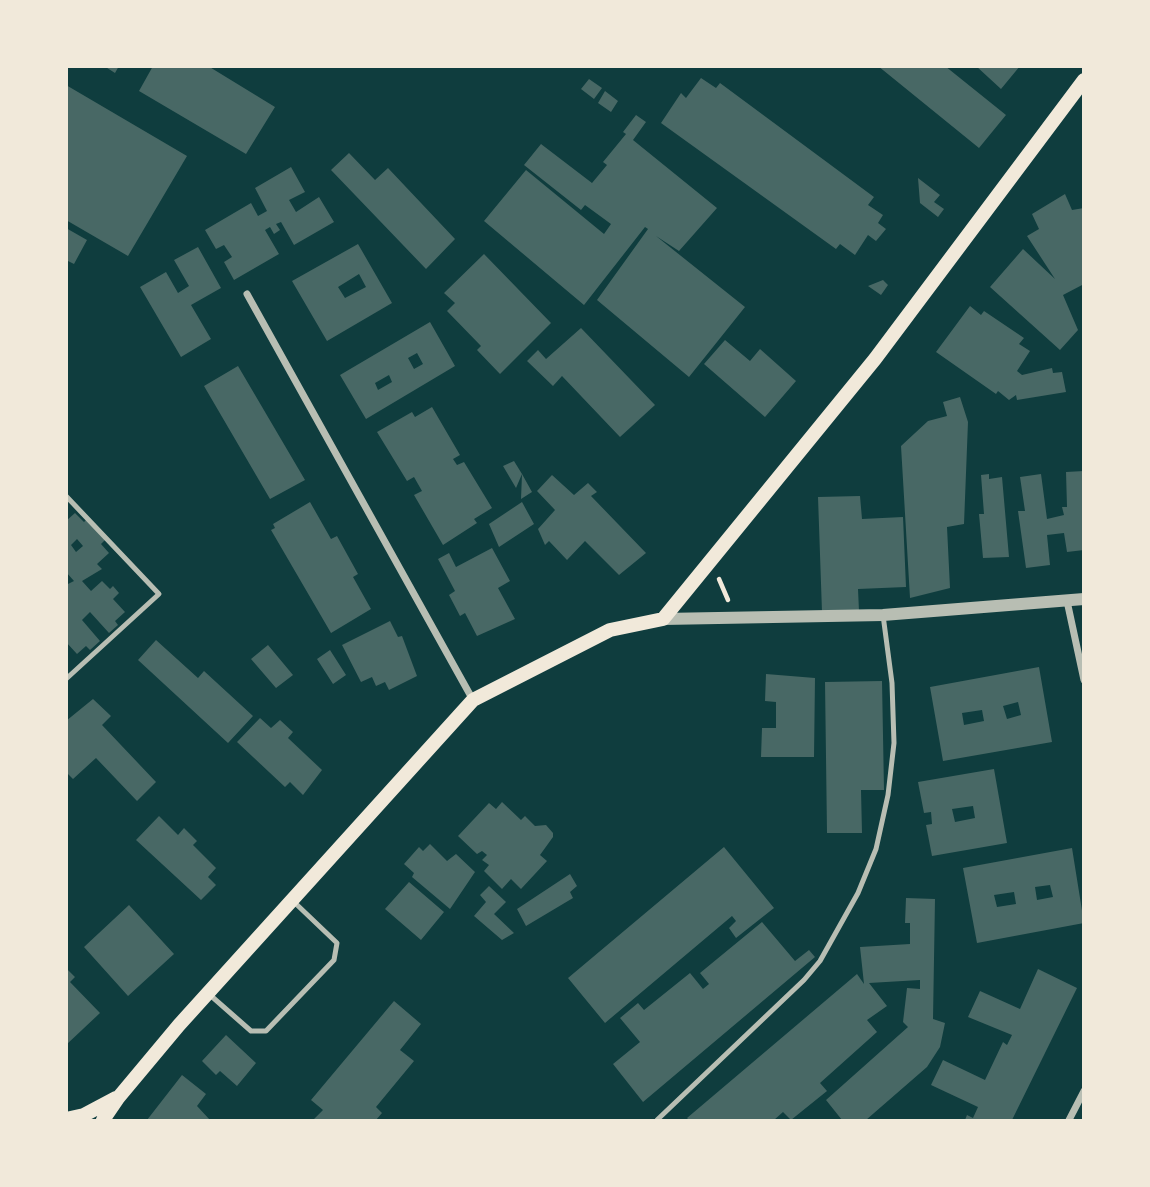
<!DOCTYPE html>
<style>
body{margin:0}
#map{position:relative;width:1150px;height:1187px;overflow:hidden;background:#0f3d3e;font-family:"Nunito Sans",sans-serif}
canvas{display:block}
.frame{position:absolute;inset:0;border:68px solid #f1e9da;pointer-events:none}
</style>
<div id="map">
<canvas width="1150" height="1187"></canvas>
<div class="frame"></div>
</div>
<script>
const g = document.querySelector('canvas').getContext('2d');
g.lineJoin = 'round';
function fill(path, color) {
  g.fillStyle = color;
  g.fill(path, 'evenodd');
}
function toPath(rows) {
  const path = new Path2D();
  for (const r of rows) {
    path.moveTo(r[0], r[1]);
    for (let i = 2; i < r.length; i += 2) path.lineTo(r[i], r[i + 1]);
  }
  return path;
}
function stroke(path, color, width, dash) {
  g.strokeStyle = color;
  g.lineWidth = width;
  g.lineCap = dash ? 'butt' : 'round';
  g.setLineDash(dash || []);
  g.stroke(path);
}
const building = toPath([
 [104,66,119,66,115,73],
 [153,66,208,66,275,107,246,154,139,91],
 [878,66,945,66,1006,115,979,148],
 [976,66,1020,66,1001,89],
 [701,78,716,88,720,83,874,197,868,205,883,215,878,223,886,229,876,241,868,235,855,255,840,244,836,249,661,123,681,93,686,98],
 [589,79,602,88,594,99,581,89],
 [66,85,187,156,128,256,66,220],
 [605,91,618,101,611,112,598,103],
 [636,115,646,122,633,140,717,208,679,251,656,236,745,307,689,377,597,300,648,229,645,227,584,305,484,221,526,170,604,234,611,224,585,205,581,210,524,165,541,144,592,183,607,165,603,162,626,134,623,132],
 [349,153,375,180,388,168,455,239,426,269,331,170],
 [291,167,305,192,289,200,296,212,319,197,334,222,294,245,281,222,276,224,280,230,274,234,270,227,265,230,279,254,234,280,224,262,232,257,224,245,216,249,205,230,251,203,258,216,267,211,255,188],
 [918,178,940,195,934,202,944,209,938,217,920,203],
 [1065,194,1072,210,1084,208,1084,284,1063,295,1078,330,1060,350,990,287,1023,249,1055,279,1027,236,1039,229,1032,214],
 [66,228,87,240,74,264,66,260],
 [358,244,392,303,327,341,292,281],
 [359,274,366,287,345,298,338,287],
 [198,247,221,288,191,305,211,339,181,357,140,287,166,272,178,293,189,286,174,260],
 [484,254,551,323,500,374,477,350,481,346,447,311,455,303,444,293],
 [883,280,888,285,881,295,868,286],
 [970,306,981,315,984,311,1024,338,1019,344,1030,351,1017,371,1022,375,1052,368,1053,373,1062,372,1066,392,1017,400,1016,395,1009,400,998,391,996,394,936,352],
 [430,322,455,366,366,419,340,375],
 [417,353,423,364,414,369,408,358],
 [389,375,392,382,378,390,375,383],
 [581,328,655,405,620,437,562,376,553,386,527,361,538,350,546,359],
 [725,340,750,361,760,349,796,381,765,417,704,364],
 [238,366,305,480,270,499,204,386],
 [960,397,968,422,964,524,947,527,950,588,910,598,901,446,928,421,947,416,943,402],
 [432,407,460,455,453,459,457,465,464,462,492,508,474,519,477,523,443,545,414,495,422,491,414,477,407,481,377,432,412,412,415,417],
 [514,461,522,474,516,488,503,466],
 [1084,471,1084,550,1067,552,1064,533,1047,535,1050,565,1026,568,1018,511,1025,511,1020,477,1041,474,1047,519,1064,515,1062,507,1067,507,1066,472],
 [522,474,532,492,521,499],
 [989,474,989,479,1002,477,1009,557,983,558,979,514,984,514,981,475],
 [552,475,574,495,588,483,597,492,591,496,646,553,619,575,585,541,567,560,549,541,545,545,538,529,555,510,537,491],
 [860,496,862,519,903,517,906,587,858,589,859,611,822,612,818,497],
 [310,502,331,539,337,536,358,574,353,577,371,609,331,633,271,530,275,528,273,524],
 [522,502,534,524,499,547,489,524],
 [75,513,84,522,87,519,105,540,101,544,109,553,97,564,102,569,82,581,91,591,102,581,110,589,113,586,119,593,113,599,125,612,115,621,118,625,109,633,90,612,82,620,100,641,90,650,86,646,77,654,66,642,66,585,74,581,66,572,66,521],
 [77,539,83,546,76,552,71,545],
 [492,548,510,581,498,588,515,619,477,636,465,613,460,616,449,595,455,591,438,559,449,553,456,567],
 [390,621,398,637,402,636,417,676,389,690,385,682,376,686,372,677,361,682,342,645],
 [156,640,198,678,204,671,253,716,228,743,138,660],
 [268,645,293,675,276,688,251,659],
 [330,650,346,675,333,684,317,659],
 [1039,667,1052,742,943,761,930,687],
 [1018,702,1021,715,1007,719,1003,706],
 [982,710,984,721,964,725,962,713],
 [766,674,815,678,814,757,761,757,762,728,776,728,776,702,765,701],
 [882,681,884,790,861,790,862,833,827,833,825,682],
 [93,699,111,716,102,725,156,782,137,801,96,758,73,779,66,772,66,721],
 [260,718,271,728,280,720,293,732,288,738,322,770,303,795,290,782,285,787,237,742],
 [994,769,1007,843,932,856,926,825,932,824,931,812,924,813,918,782],
 [973,806,975,818,955,822,952,809],
 [502,802,521,820,525,816,535,826,546,825,553,833,553,837,540,855,547,861,521,889,511,879,502,889,484,871,489,865,482,860,487,855,482,851,477,854,458,836,489,803,496,809],
 [159,816,178,835,184,828,197,841,193,845,216,868,208,877,216,885,201,900,136,840],
 [430,844,447,861,456,854,475,872,450,909,412,877,414,873,404,864,419,847,423,851],
 [724,847,774,908,736,938,729,928,736,921,732,916,605,1023,568,978],
 [1072,848,1084,923,977,943,963,868],
 [1050,885,1053,897,1037,900,1035,887],
 [1014,892,1016,904,997,907,994,895],
 [570,874,577,886,570,892,573,898,526,926,517,909],
 [409,882,444,912,421,940,385,909],
 [489,886,506,902,494,914,514,933,502,940,474,916,486,902,480,895],
 [906,898,935,899,933,1019,945,1023,940,1047,927,1067,866,1120,842,1120,826,1100,908,1027,903,1022,907,988,920,989,920,980,869,983,887,1006,867,1020,877,1032,820,1083,827,1091,791,1120,783,1112,774,1120,689,1120,687,1118,857,974,864,984,860,947,910,944,910,923,905,923],
 [129,905,174,954,128,996,84,947],
 [762,922,795,961,809,950,815,957,643,1102,613,1064,640,1042,620,1018,638,1003,644,1010,690,973,703,989,709,984,700,973],
 [66,968,75,977,70,982,100,1013,66,1045],
 [1038,969,1077,988,1012,1120,965,1120,967,1115,973,1118,978,1107,931,1085,943,1060,985,1080,1003,1042,1007,1045,1012,1035,968,1017,980,991,1020,1009],
 [394,1001,421,1024,400,1050,414,1061,376,1107,382,1113,376,1120,313,1120,323,1110,311,1100],
 [226,1035,256,1063,237,1086,220,1071,216,1075,202,1061],
 [182,1075,206,1094,197,1106,210,1120,147,1120]
]);
const path = toPath([
 [719,579,728,600]
]);
const service = toPath([
 [66,496,159,594,66,679],
 [210,995,251,1031,266,1031,334,960,337,943,294,902],
 [657,1120,804,980,820,961,858,893,876,849,888,795,894,743,892,683,883,615]
]);
const minor = toPath([
 [247,294,473,700],
 [1067,601,1084,680],
 [1069,1120,1084,1091]
]);
const tertiary = toPath([
 [663,619,883,615,1084,599]
]);
const secondary = toPath([
 [66,1119,84,1115,116,1098],
 [103,1120,118,1098,179,1025,473,700,610,630,663,619,875,359,1084,80]
]);
fill(building, '#486865');
stroke(path, '#f1e9da', 4.5);
stroke(service, '#b8beb3', 5);
stroke(minor, '#b8beb3', 7);
stroke(tertiary, '#b8beb3', 12);
stroke(secondary, '#f1e9da', 14);
</script>
